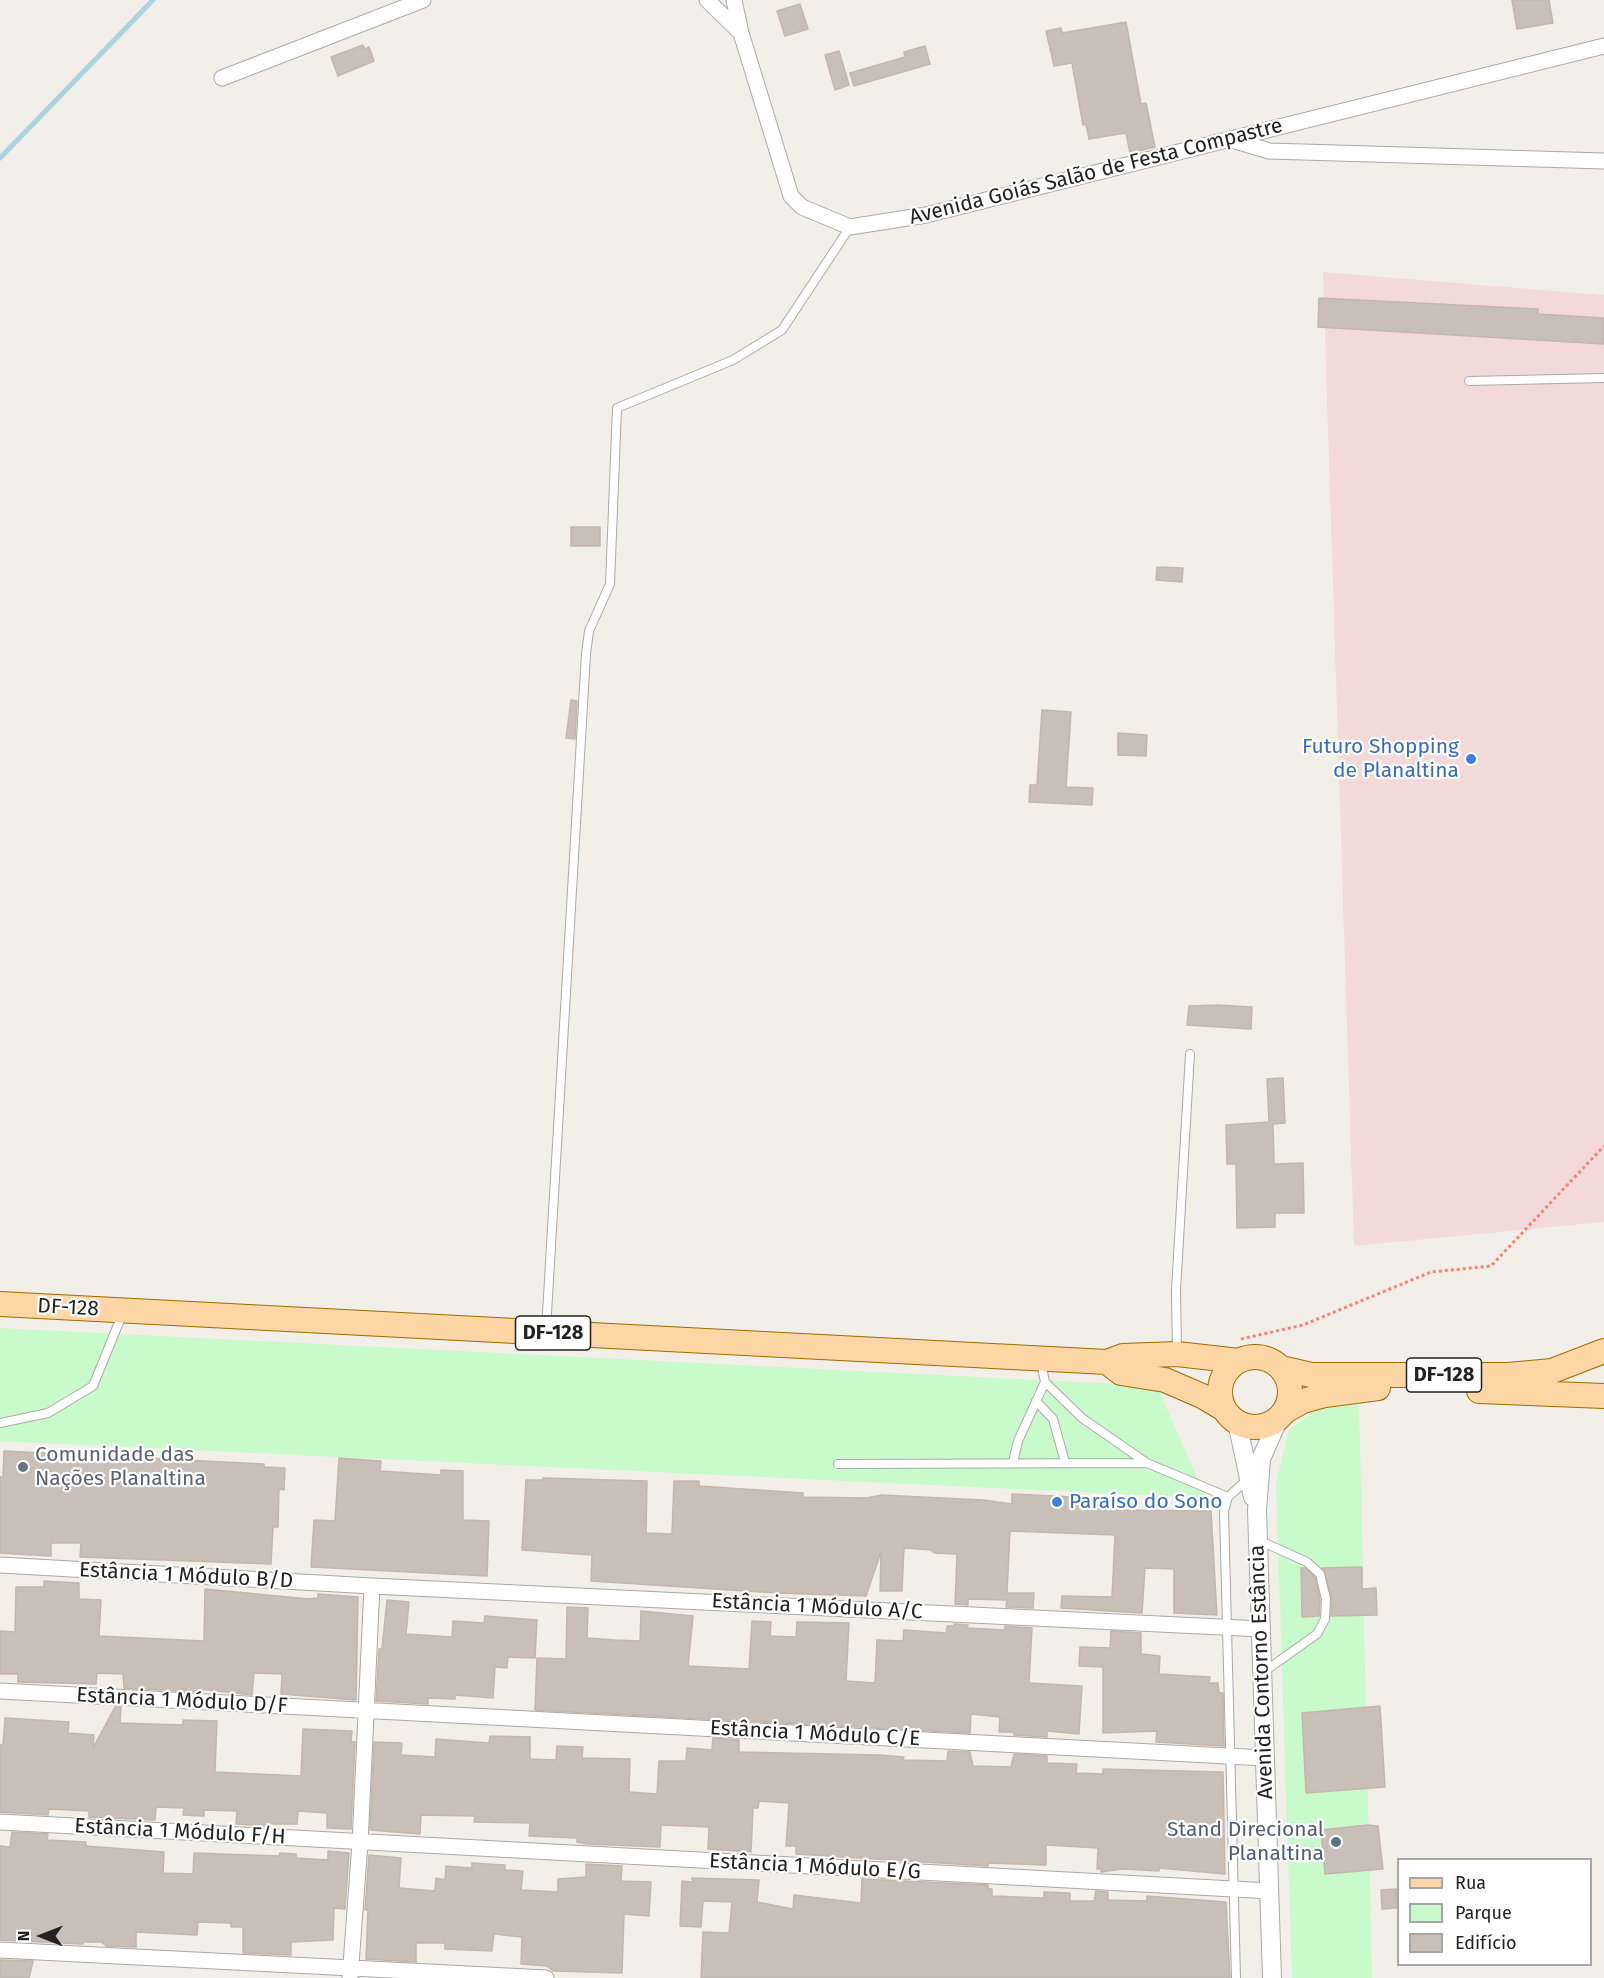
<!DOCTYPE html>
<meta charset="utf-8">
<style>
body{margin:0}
#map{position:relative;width:1604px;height:1978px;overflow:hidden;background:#f2efe9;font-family:"Fira Sans",sans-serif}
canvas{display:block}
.legend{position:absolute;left:1397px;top:1858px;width:195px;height:108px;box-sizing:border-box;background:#fff;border:2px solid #a7a7a7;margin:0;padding:8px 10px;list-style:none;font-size:18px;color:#222}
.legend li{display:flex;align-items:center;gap:12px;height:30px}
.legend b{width:30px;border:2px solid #a7a7a7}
.north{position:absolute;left:12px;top:1906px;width:60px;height:60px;-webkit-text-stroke:4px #fff;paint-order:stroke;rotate:270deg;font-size:16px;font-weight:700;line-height:24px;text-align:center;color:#222}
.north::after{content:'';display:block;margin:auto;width:21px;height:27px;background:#222;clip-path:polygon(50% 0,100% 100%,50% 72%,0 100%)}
</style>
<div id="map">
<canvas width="1604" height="1978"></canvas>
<ul class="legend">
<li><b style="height:8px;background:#fcd6a4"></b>Rua</li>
<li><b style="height:16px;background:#c8facc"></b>Parque</li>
<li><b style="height:16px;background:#c7bfb8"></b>Edifício</li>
</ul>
<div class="north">N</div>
</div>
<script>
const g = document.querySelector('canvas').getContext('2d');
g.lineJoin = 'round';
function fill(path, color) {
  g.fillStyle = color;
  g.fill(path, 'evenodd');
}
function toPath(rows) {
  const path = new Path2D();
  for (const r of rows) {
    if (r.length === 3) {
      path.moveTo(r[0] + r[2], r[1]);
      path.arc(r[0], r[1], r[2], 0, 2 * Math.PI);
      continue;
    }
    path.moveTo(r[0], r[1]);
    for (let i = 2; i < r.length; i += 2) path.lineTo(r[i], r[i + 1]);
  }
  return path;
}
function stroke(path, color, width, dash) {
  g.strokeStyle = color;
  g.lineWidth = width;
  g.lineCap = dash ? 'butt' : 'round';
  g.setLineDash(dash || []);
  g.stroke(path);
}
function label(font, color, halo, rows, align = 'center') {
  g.font = font + ' "Fira Sans",sans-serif';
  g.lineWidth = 4.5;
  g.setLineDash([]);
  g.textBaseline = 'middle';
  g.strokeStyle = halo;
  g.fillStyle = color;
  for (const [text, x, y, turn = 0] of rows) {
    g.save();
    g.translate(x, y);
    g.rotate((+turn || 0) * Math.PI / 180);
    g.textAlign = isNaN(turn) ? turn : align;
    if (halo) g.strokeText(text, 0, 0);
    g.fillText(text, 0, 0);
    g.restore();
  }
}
const commercial = toPath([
 [1323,272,1604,295,1604,1222,1354,1246]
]);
const park = toPath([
 [0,1328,1157,1386,1206,1498,0,1441],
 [1359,1404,1372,1978,1292,1978,1276,1483,1289,1430,1316,1410]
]);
const stream = toPath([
 [0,158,153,0]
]);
const building = toPath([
 [1512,0,1549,0,1553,23,1517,29,1512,0],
 [800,4,808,29,785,36,777,11,800,4],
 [1126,22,1141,104,1146,103,1155,147,1130,153,1126,133,1089,139,1086,124,1083,125,1072,63,1054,66,1046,31,1061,28,1062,33,1126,22],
 [363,45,365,49,369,47,374,61,338,76,331,57,363,45],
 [925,46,930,64,854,86,850,73,905,57,904,52,925,46],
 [839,51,849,85,835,90,825,55,839,51],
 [1319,298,1538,309,1538,314,1604,318,1604,344,1318,327,1319,298],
 [571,527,600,527,600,546,571,546,571,527],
 [1157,567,1183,568,1182,582,1156,580,1157,567],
 [571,700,577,701,575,739,566,738,571,700],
 [1042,710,1071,712,1066,787,1093,788,1092,805,1029,802,1030,785,1037,785,1042,710],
 [1118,733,1147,735,1146,756,1118,755,1118,733],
 [1217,1005,1252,1007,1251,1029,1187,1025,1189,1006,1217,1005],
 [1283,1078,1285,1123,1273,1124,1274,1164,1303,1163,1304,1213,1275,1213,1275,1227,1237,1228,1236,1164,1227,1164,1226,1125,1269,1122,1267,1079,1283,1078],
 [4,1451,264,1464,264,1467,285,1468,284,1490,279,1489,278,1527,273,1527,271,1564,80,1557,81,1543,51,1543,51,1556,0,1553,0,1477,3,1477,4,1451],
 [339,1458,381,1461,380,1471,441,1475,441,1470,463,1471,463,1520,489,1521,487,1576,311,1567,314,1520,335,1521,339,1458],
 [543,1478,647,1481,646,1533,672,1534,674,1481,699,1481,699,1486,803,1493,803,1497,867,1498,881,1495,983,1500,1012,1504,1012,1494,1117,1499,1116,1510,1211,1511,1217,1615,1174,1613,1174,1569,1145,1568,1142,1613,1061,1608,1062,1596,1112,1597,1115,1535,1010,1531,1007,1593,1034,1593,1033,1608,1006,1607,1007,1600,968,1599,968,1605,955,1604,957,1554,934,1553,931,1550,904,1548,902,1591,880,1591,881,1552,866,1596,777,1593,591,1581,592,1555,522,1550,526,1480,543,1480,543,1478],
 [1362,1567,1362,1589,1376,1588,1377,1615,1331,1616,1332,1598,1322,1568,1362,1567],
 [1301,1568,1305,1568,1315,1577,1320,1600,1319,1616,1302,1617,1301,1568],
 [44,1581,79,1583,79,1599,101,1600,99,1636,204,1641,205,1589,309,1599,318,1598,318,1594,358,1597,356,1700,281,1694,282,1674,254,1673,252,1695,200,1689,200,1692,124,1688,123,1674,97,1673,96,1684,18,1682,18,1674,0,1674,0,1631,15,1632,16,1587,44,1587,44,1581],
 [387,1600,409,1602,406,1634,452,1637,453,1621,484,1623,485,1616,537,1620,535,1658,508,1657,507,1668,495,1667,493,1698,455,1695,455,1699,428,1698,428,1704,376,1701,379,1649,382,1649,387,1600],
 [567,1607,588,1608,587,1638,615,1640,640,1641,641,1611,693,1616,688,1666,749,1669,752,1621,771,1622,770,1636,796,1637,797,1622,849,1623,846,1681,875,1683,877,1640,903,1641,904,1630,946,1633,947,1626,954,1626,954,1624,968,1625,967,1628,1005,1630,1005,1626,1032,1628,1029,1683,1082,1686,1079,1734,1047,1731,1047,1737,1014,1735,1014,1732,999,1732,1000,1717,971,1714,970,1733,535,1710,537,1658,566,1659,567,1607],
 [1111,1631,1141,1633,1141,1654,1160,1656,1159,1674,1210,1677,1209,1683,1218,1683,1219,1693,1223,1693,1224,1746,1156,1742,1157,1731,1103,1733,1103,1667,1079,1666,1080,1647,1110,1648,1111,1631],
 [1380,1706,1385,1787,1306,1793,1302,1713,1380,1706],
 [115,1707,121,1707,120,1723,183,1725,183,1720,217,1721,215,1772,301,1776,303,1729,352,1731,351,1742,355,1742,351,1829,327,1828,327,1813,298,1811,297,1824,269,1824,269,1826,236,1824,237,1811,204,1810,204,1816,183,1815,184,1808,156,1807,155,1820,89,1817,89,1811,49,1809,48,1815,0,1812,0,1745,3,1745,5,1718,69,1722,68,1733,94,1735,93,1748,115,1707],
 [490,1736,530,1737,530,1759,556,1760,557,1746,583,1747,582,1758,630,1759,629,1792,657,1794,659,1761,686,1761,687,1748,712,1750,713,1738,739,1740,739,1752,879,1755,904,1757,903,1760,947,1761,948,1751,970,1752,973,1766,1011,1767,1014,1754,1047,1756,1047,1763,1077,1764,1076,1773,1103,1774,1103,1769,1223,1772,1225,1874,1159,1868,1159,1871,1123,1869,1101,1872,1102,1869,1097,1869,1098,1848,1046,1845,1046,1865,988,1863,988,1866,796,1854,796,1846,786,1846,789,1803,759,1801,758,1808,753,1808,751,1852,708,1849,709,1827,661,1825,660,1847,586,1844,577,1842,577,1838,529,1836,530,1823,474,1822,475,1816,421,1815,420,1834,370,1830,374,1742,402,1743,401,1755,435,1757,436,1739,489,1743,490,1736],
 [1367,1825,1378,1826,1383,1869,1325,1874,1321,1830,1367,1825],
 [12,1832,48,1834,47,1840,86,1842,86,1846,164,1852,163,1873,193,1874,194,1853,279,1856,280,1853,296,1854,296,1858,328,1860,328,1851,349,1853,345,1909,334,1908,333,1940,291,1942,291,1955,243,1953,243,1927,231,1927,231,1923,198,1922,197,1935,136,1932,136,1947,106,1946,102,1942,84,1942,83,1944,0,1940,0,1846,10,1847,12,1832],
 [369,1855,401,1858,399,1888,435,1891,436,1878,445,1880,446,1866,472,1868,472,1863,505,1865,505,1870,523,1871,521,1890,558,1892,558,1879,586,1877,586,1864,622,1866,621,1881,651,1882,649,1916,624,1914,622,1973,553,1971,547,1966,521,1964,522,1937,494,1934,492,1951,445,1949,445,1943,416,1943,416,1962,366,1959,368,1910,365,1910,369,1855],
 [692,1878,759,1880,757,1902,793,1909,794,1895,861,1903,862,1879,988,1885,988,1889,992,1889,992,1896,1044,1898,1044,1892,1070,1893,1070,1901,1094,1901,1096,1891,1108,1892,1108,1900,1147,1901,1147,1896,1226,1902,1230,1978,701,1978,703,1932,729,1933,732,1902,703,1901,701,1927,680,1926,682,1881,693,1882,692,1878],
 [1396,1889,1397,1908,1382,1909,1381,1890,1396,1889],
 [0,1960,33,1961,29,1978,0,1978,0,1960]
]);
const path = toPath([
 [1241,1339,1303,1325,1431,1272,1491,1266,1604,1146]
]);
const service = toPath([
 [1469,381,1604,378],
 [546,1330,586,654,589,631,610,584,617,408,733,360,782,330,850,227],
 [1177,1352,1176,1290,1190,1054],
 [1041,1362,1045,1382,1082,1418,1147,1463,1228,1497],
 [1036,1401,1053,1419,1065,1462],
 [0,1423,48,1413,93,1386,122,1315],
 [1013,1462,1018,1441,1045,1382],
 [838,1464,1147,1463],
 [1258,1540,1307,1562,1320,1574,1326,1599,1325,1619,1317,1634,1265,1671],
 [1236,1978,1224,1511,1228,1497,1248,1479]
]);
const minor = toPath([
 [707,0,741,33],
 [734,0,741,33,791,196,802,207,850,227,926,215,1604,46],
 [222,78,423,0],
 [1232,140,1269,151,1604,161],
 [0,1565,372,1586,1262,1629],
 [0,1691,1265,1758],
 [0,1822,1270,1891],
 [0,1950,546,1978],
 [350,1978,360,1843,372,1586]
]);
const tertiary = toPath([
 [1237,1422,1253,1497],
 [1272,1978,1257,1510,1261,1459,1279,1418]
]);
const primary = toPath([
 [0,1304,1107,1362,1123,1356,1177,1354,1239,1361],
 [1255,1392,35],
 [1107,1362,1121,1373,1165,1380,1202,1396,1224,1409],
 [1281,1368,1311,1375,1508,1375,1552,1371,1604,1351],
 [1479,1391,1604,1396],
 [1285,1411,1303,1401,1325,1395,1378,1388]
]);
const markers = [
 [1471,759,6,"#3f7fe0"],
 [23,1467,6,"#6b7280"],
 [1057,1502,6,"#3f7fe0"],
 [1336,1842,6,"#5c6f8a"]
];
const shields = [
 [553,1333,75],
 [1444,1375,75]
];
const shieldNames = [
 ["DF-128",553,1333],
 ["DF-128",1444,1375]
];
const streetNames = [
 ["Avenida Goiás Salão de Festa Compastre",1096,172,-14],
 ["DF-128",68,1308,3],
 ["Estância 1 Módulo B/D",186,1576,3],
 ["Estância 1 Módulo A/C",817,1607,3],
 ["Avenida Contorno Estância",1262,1672,-92],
 ["Estância 1 Módulo D/F",182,1701,3],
 ["Estância 1 Módulo C/E",815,1734,3],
 ["Estância 1 Módulo F/H",180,1832,3],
 ["Estância 1 Módulo E/G",815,1867,3]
];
const shopNames = [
 ["Futuro Shopping",1459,747],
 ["de Planaltina",1459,771],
 ["Paraíso do Sono",1069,1502,"left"]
];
const worshipNames = [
 ["Comunidade das",35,1455],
 ["Nações Planaltina",35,1479]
];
const serviceNames = [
 ["Stand Direcional",1324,1830],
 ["Planaltina",1324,1854]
];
fill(commercial, '#f2dad9');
fill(park, '#c8facc');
stroke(stream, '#aad3df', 5);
fill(building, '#c7bfb8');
stroke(building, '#c4b6ab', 1.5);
stroke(service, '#a9a9a9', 10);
stroke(minor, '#a9a9a9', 17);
stroke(tertiary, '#a9a9a9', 20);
stroke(primary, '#a06b00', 26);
stroke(path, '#fa8072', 3, [3, 3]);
stroke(service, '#fff', 8);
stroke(minor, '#fff', 15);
stroke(tertiary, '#fff', 18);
stroke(primary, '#fcd6a4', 24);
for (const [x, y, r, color] of markers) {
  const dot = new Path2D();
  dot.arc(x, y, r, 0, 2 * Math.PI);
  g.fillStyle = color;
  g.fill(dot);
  stroke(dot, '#fff', 2);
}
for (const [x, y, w] of shields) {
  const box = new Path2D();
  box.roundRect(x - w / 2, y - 17, w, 34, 4.5);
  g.fillStyle = '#fff';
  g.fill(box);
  stroke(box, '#222', 1.5);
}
label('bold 20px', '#222', null, shieldNames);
label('21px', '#222', '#fff', streetNames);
label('21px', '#366cbe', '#fff', shopNames, 'right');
label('21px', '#5b616d', '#fff', worshipNames, 'left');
label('21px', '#4e5e75', '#fff', serviceNames, 'right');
</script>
